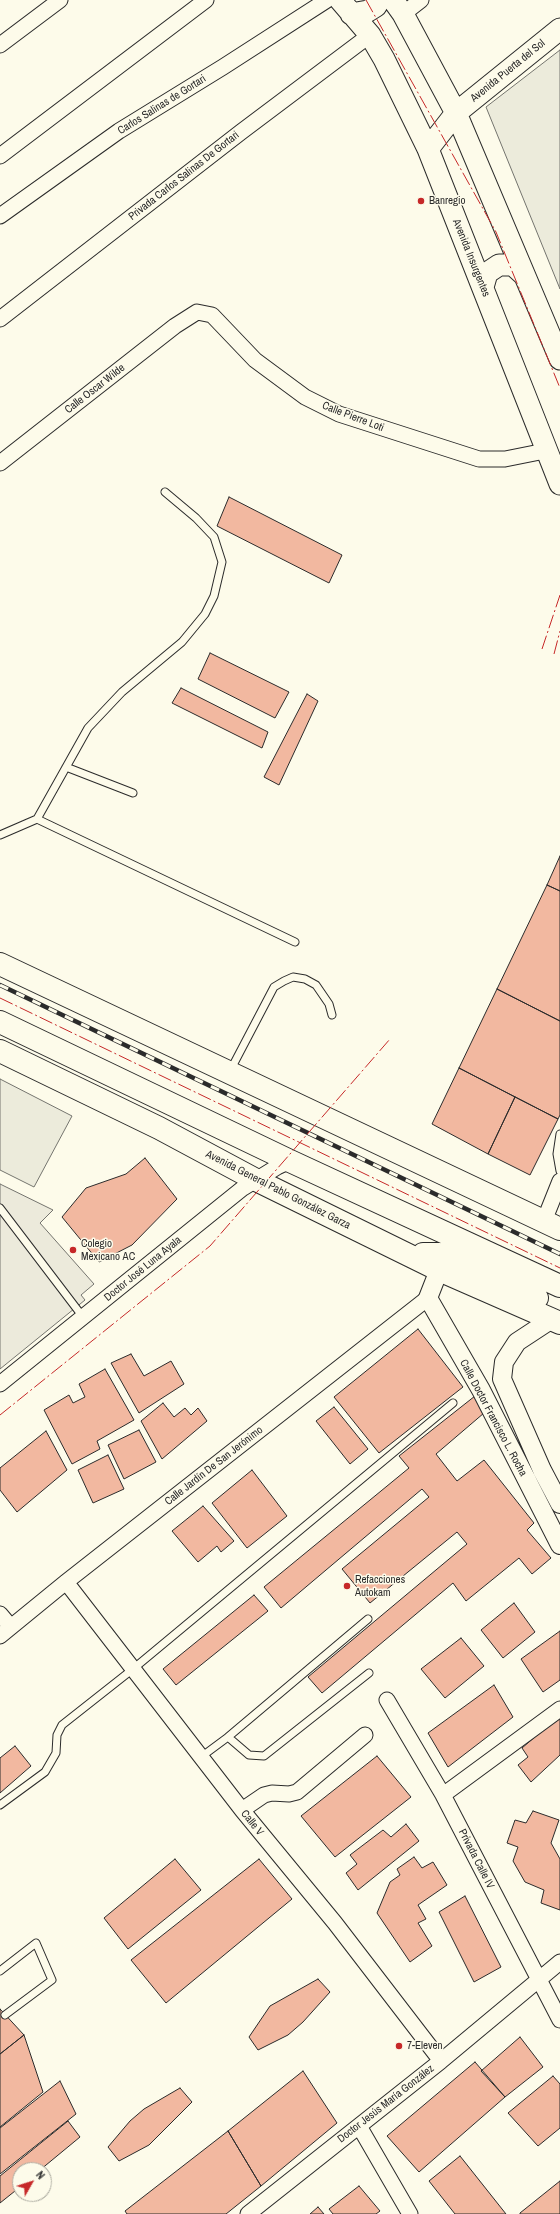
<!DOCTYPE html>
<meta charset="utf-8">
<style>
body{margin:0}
#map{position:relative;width:560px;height:2214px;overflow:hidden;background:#fdfbea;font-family:"Archivo Narrow",sans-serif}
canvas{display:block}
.north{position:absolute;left:12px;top:2162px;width:40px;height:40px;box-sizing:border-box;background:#fdfbea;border:1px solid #a9a89e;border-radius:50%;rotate:51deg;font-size:11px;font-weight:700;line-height:16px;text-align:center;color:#2b2b2b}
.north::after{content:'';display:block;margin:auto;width:14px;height:18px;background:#c62828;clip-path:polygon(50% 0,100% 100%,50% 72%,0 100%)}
</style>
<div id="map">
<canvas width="560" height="2214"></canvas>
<div class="north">N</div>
</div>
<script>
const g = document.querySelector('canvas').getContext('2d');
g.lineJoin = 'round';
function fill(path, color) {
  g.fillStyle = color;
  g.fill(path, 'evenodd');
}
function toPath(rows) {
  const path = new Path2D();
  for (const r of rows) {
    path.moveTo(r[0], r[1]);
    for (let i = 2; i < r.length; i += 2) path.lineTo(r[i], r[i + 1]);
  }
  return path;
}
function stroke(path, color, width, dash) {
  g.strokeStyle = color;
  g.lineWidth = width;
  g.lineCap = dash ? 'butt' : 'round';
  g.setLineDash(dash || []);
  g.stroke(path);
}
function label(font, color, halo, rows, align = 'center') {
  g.font = font + ' "Archivo Narrow",sans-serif';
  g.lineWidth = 3;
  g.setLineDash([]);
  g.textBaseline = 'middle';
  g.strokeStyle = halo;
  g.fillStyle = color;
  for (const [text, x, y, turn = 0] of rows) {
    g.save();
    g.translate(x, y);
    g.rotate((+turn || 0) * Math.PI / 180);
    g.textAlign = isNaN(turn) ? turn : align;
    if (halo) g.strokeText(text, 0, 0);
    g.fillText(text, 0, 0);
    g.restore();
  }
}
const green = toPath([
 [560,50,560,289,486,107,560,50],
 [0,1079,72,1116,34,1187,0,1170,0,1079]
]);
const parking = toPath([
 [0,1184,53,1210,40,1223,94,1284,81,1295,85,1300,0,1369,0,1184]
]);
const building = toPath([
 [229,497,342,555,329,583,217,526,229,497],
 [210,653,289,692,275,718,198,679,210,653],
 [181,688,268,732,262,748,172,703,181,688],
 [307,694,318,701,279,785,264,777,307,694],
 [560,856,560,891,547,885,560,856],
 [547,885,560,891,560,1021,497,989,547,885],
 [497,989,560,1021,560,1115,558,1119,459,1068,497,989],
 [459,1068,515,1097,488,1154,432,1124,459,1068],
 [515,1097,558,1119,530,1175,488,1154,515,1097],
 [145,1158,177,1199,132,1245,99,1262,62,1217,86,1188,126,1174,145,1158],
 [418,1329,463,1387,379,1453,334,1397,418,1329],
 [131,1354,144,1376,171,1361,184,1384,139,1413,111,1363,131,1354],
 [105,1369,134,1420,97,1441,100,1449,72,1464,44,1410,69,1395,73,1403,85,1397,79,1384,105,1369],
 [475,1396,484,1413,436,1454,457,1481,484,1460,534,1523,527,1530,551,1558,532,1574,519,1558,466,1601,453,1583,322,1693,308,1677,467,1544,457,1532,370,1603,342,1569,429,1497,422,1489,281,1608,264,1587,409,1468,399,1456,475,1396],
 [163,1403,174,1417,185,1408,191,1415,198,1408,207,1421,162,1459,141,1421,163,1403],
 [334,1407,368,1449,350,1464,316,1421,334,1407],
 [139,1430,156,1462,124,1479,108,1445,139,1430],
 [46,1431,67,1470,17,1512,0,1490,0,1468,46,1431],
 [108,1455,124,1489,93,1503,78,1470,108,1455],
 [252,1470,287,1516,247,1548,212,1503,252,1470],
 [203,1506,234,1541,221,1552,217,1546,198,1562,172,1531,203,1506],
 [254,1595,268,1611,176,1685,163,1669,254,1595],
 [514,1603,535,1632,503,1658,481,1630,514,1603],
 [560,1631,560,1680,543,1692,521,1659,560,1631],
 [461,1638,484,1666,445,1698,421,1669,461,1638],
 [494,1685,513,1717,448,1767,428,1733,494,1685],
 [558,1717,560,1719,560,1755,531,1782,518,1765,528,1757,522,1748,558,1717],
 [15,1746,31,1766,0,1793,0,1758,15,1746],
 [377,1756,411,1797,335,1857,301,1816,377,1756],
 [533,1811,559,1820,551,1843,560,1859,560,1910,541,1903,544,1890,525,1882,513,1861,518,1847,507,1843,515,1820,526,1823,533,1811],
 [406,1824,419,1841,358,1890,346,1873,357,1864,350,1855,383,1830,391,1837,406,1824],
 [414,1857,422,1868,433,1862,447,1885,418,1905,426,1919,418,1923,432,1946,410,1962,377,1913,390,1882,400,1875,397,1869,414,1857],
 [175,1859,201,1890,128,1949,104,1918,175,1859],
 [259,1859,292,1899,166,2003,131,1960,259,1859],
 [465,1896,501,1967,474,1982,439,1912,465,1896],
 [318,1979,330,1992,303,2022,288,2035,258,2050,249,2037,270,2006,318,1979],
 [0,2009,24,2035,0,2054,0,2009],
 [24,2035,43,2092,0,2127,0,2054,24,2035],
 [520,2037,543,2067,505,2097,481,2071,520,2037],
 [475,2062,505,2097,419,2172,387,2136,475,2062],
 [303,2071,337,2123,261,2186,228,2131,303,2071],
 [553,2076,560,2084,560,2128,538,2146,508,2113,553,2076],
 [60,2081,76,2114,0,2174,0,2128,60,2081],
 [180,2088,192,2102,149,2145,119,2161,108,2147,130,2121,144,2109,180,2088],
 [68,2121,80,2137,40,2170,20,2170,20,2187,0,2203,0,2176,68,2121],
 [228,2131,261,2186,226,2214,127,2214,125,2211,228,2131],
 [460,2156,506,2214,455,2214,429,2181,460,2156],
 [560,2181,560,2214,520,2214,520,2213,560,2181],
 [359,2186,380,2211,376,2214,333,2214,329,2209,359,2186],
 [318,2207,324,2214,310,2214,318,2207]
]);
const service = toPath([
 [66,767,133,793],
 [37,819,295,942],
 [0,835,37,819,88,728,122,692,182,642,205,614,214,596,222,562,214,537,196,518,165,492],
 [230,1071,274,987,284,981,293,977,305,979,316,985,329,1004,332,1015],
 [560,1134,557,1154,560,1171],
 [0,1208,83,1317],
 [228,1737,368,1619],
 [201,1757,228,1737,249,1755,264,1756,369,1673],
 [0,1805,45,1772,56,1753,57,1735,62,1725,133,1669,453,1403],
 [0,1971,36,1943,52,1980,5,2015]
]);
const minor = toPath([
 [403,14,421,0],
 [0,45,60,0],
 [0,156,206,0],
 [0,216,119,131,223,67,327,0],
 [0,319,241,132,370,35],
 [0,463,175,326,197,312,212,315,255,360,305,397,339,414,479,459,505,459,545,451],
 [544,1221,560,1181],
 [0,1384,243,1188,277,1167,290,1161],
 [66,1582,242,1810,335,1923,441,2061],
 [0,1614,11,1627],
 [0,1636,66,1582,428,1298],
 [387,1700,443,1795,560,2020],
 [443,1795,560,1709],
 [242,1810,264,1795,272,1793,289,1794,297,1792,365,1735],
 [359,2126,410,2214],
 [248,2214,441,2061,560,1962]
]);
const tertiary = toPath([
 [439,1270,428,1298,481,1390,560,1545],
 [552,1319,517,1342,504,1362,502,1379,542,1470,560,1504]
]);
const secondary = toPath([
 [340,0,370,35,384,59,428,149,560,484],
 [393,0,403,14,456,113,560,359],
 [351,14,368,11,376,6,379,0],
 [428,149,456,113,560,29],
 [483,287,487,273,499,265,513,265,524,275]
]);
const primary = toPath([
 [0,964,560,1229],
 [0,1022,290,1161,560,1286],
 [0,1051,159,1128,256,1180,439,1270,560,1323],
 [423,1254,440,1254,485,1271,537,1298]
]);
const rail = toPath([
 [0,985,560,1254]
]);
const power = toPath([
 [366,0,496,232,560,388],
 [542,649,560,595],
 [554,654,560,631],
 [0,998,560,1268],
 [0,1415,210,1246,390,1039]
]);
const markers = [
 [421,201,4,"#c62828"],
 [73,1250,4,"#c62828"],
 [347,1586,4,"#c62828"],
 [399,2046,4,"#c62828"]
];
const streetNames = [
 ["Avenida Puerta del Sol",508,71,-39],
 ["Carlos Salinas de Gortari",162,105,-32],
 ["Privada Carlos Salinas De Gortari",184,176,-38],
 ["Avenida Insurgentes",471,258,68],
 ["Calle Oscar Wilde",95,389,-38],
 ["Calle Pierre Loti",353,417,21],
 ["Avenida General Pablo González Garza",278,1190,27],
 ["Doctor José Luna Ayala",143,1269,-39],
 ["Calle Doctor Francisco L. Rocha",493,1418,62],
 ["Calle Jardín De San Jerónimo",214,1466,-38],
 ["Calle V",252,1823,51],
 ["Privada Calle IV",476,1859,63],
 ["Doctor Jesús María González",386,2104,-38]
];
const poiNames = [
 ["Banregio",429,201],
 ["Colegio",81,1244],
 ["Mexicano AC",81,1257],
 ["Refacciones",355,1580],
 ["Autokam",355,1593],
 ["7-Eleven",407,2046]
];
fill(green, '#ecebdb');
stroke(green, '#74746e', 1);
fill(parking, '#eceadb');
stroke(parking, '#74746e', 1);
fill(building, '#f2b8a0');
stroke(building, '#2b2b2b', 1);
stroke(service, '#2b2b2b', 9);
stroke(minor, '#2b2b2b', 17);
stroke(tertiary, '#2b2b2b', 20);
stroke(secondary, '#2b2b2b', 23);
stroke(primary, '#2b2b2b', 24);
stroke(service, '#fdfbea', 7);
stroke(minor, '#fdfbea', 15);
stroke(tertiary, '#fdfbea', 18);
stroke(secondary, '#fdfbea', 21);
stroke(primary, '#fdfbea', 22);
stroke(rail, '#2b2b2b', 4.5);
stroke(rail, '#fdfbea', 3, [9]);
stroke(power, '#c62828', 1, [14, 3, 2, 3]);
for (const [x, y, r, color] of markers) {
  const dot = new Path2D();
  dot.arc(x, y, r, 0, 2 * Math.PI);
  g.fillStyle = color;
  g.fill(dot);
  stroke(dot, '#fdfbea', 1.5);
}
label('11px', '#2b2b2b', '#fdfbea', streetNames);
label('11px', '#2b2b2b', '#fdfbea', poiNames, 'left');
</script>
